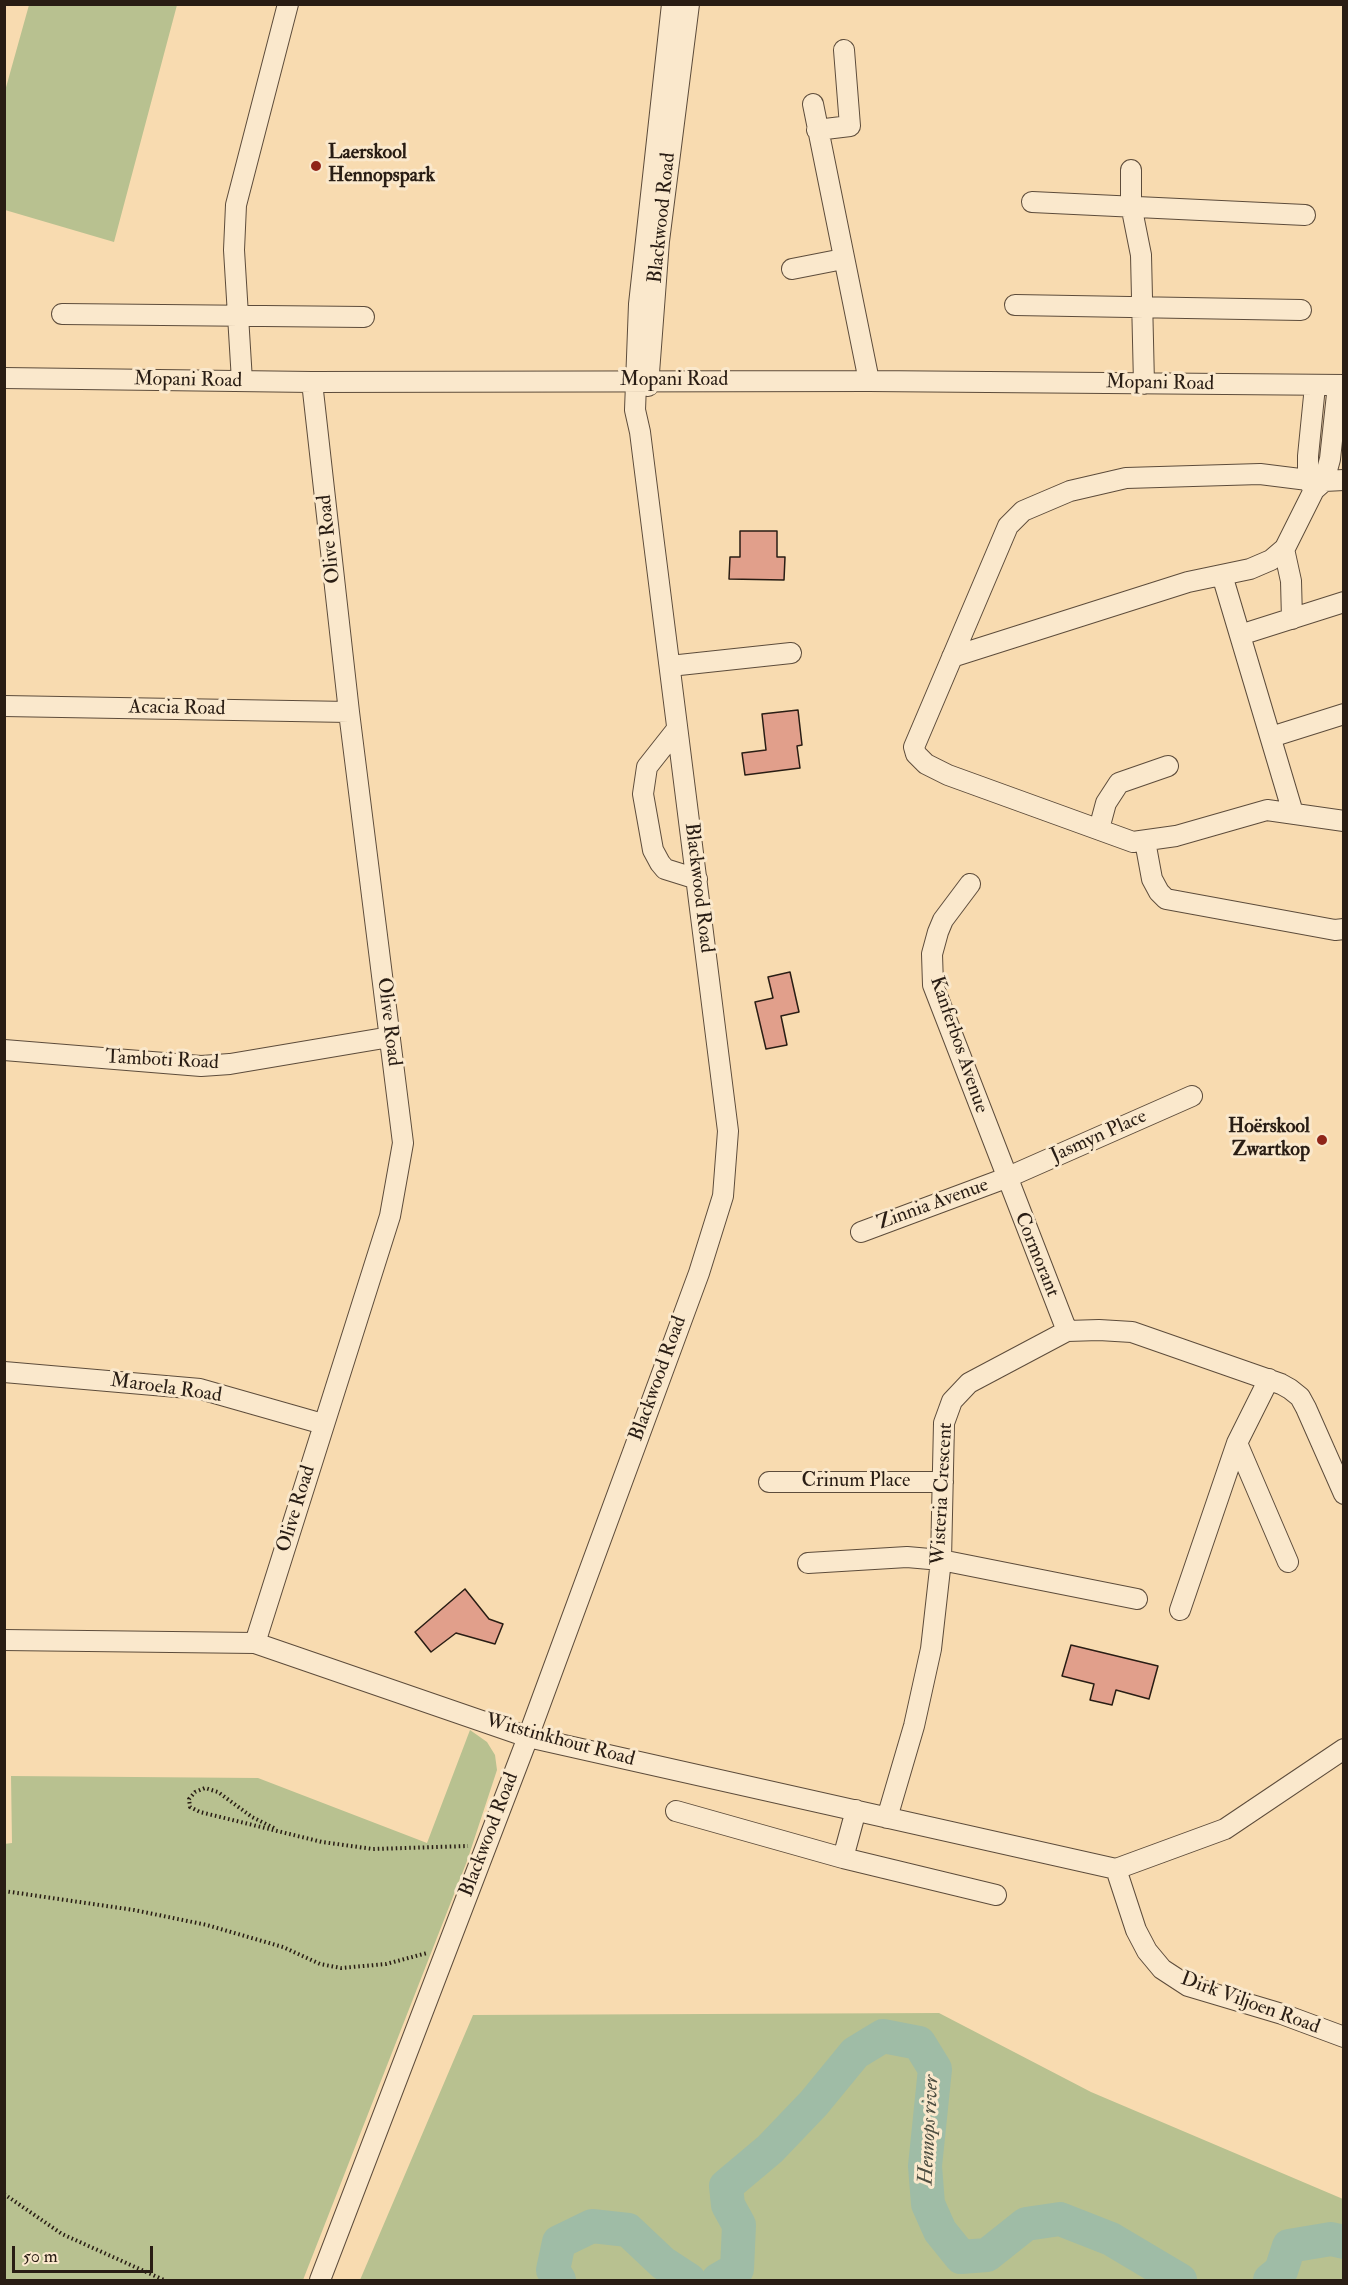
<!DOCTYPE html>
<meta charset="utf-8">
<style>
body{margin:0}
#map{position:relative;width:1348px;height:2285px;overflow:hidden;background:#f8dbb0;font-family:"IM FELL Double Pica",serif}
canvas{display:block}
.frame{position:absolute;inset:0;border:6px solid #291d14;pointer-events:none}
.scale{position:absolute;left:12px;top:2246px;width:141px;height:27px;box-sizing:border-box;border:3px solid #291d14;border-top:0;padding-left:8px;font-size:18px;line-height:21px;white-space:nowrap;color:#291d14;-webkit-text-stroke:4px #fae8cc;paint-order:stroke}
</style>
<div id="map">
<canvas width="1348" height="2285"></canvas>
<div class="frame"></div>
<div class="scale">50 m</div>
</div>
<script>
const g = document.querySelector('canvas').getContext('2d');
g.lineJoin = 'round';
function fill(path, color) {
  g.fillStyle = color;
  g.fill(path, 'evenodd');
}
function toPath(rows) {
  const path = new Path2D();
  for (const r of rows) {
    path.moveTo(r[0], r[1]);
    for (let i = 2; i < r.length; i += 2) path.lineTo(r[i], r[i + 1]);
  }
  return path;
}
function stroke(path, color, width, dash) {
  g.strokeStyle = color;
  g.lineWidth = width;
  g.lineCap = dash ? 'butt' : 'round';
  g.setLineDash(dash || []);
  g.stroke(path);
}
function label(font, color, halo, rows, align = 'center') {
  g.font = font + ' "IM FELL Double Pica",serif';
  g.lineWidth = 6;
  g.setLineDash([]);
  g.textBaseline = 'middle';
  g.strokeStyle = halo;
  g.fillStyle = color;
  for (const [text, x, y, turn = 0] of rows) {
    g.save();
    g.translate(x, y);
    g.rotate((+turn || 0) * Math.PI / 180);
    g.textAlign = isNaN(turn) ? turn : align;
    if (halo) g.strokeText(text, 0, 0);
    g.fillText(text, 0, 0);
    g.restore();
  }
}
const green = toPath([
 [29,5,177,5,114,242,5,210,5,91],
 [470,1730,487,1742,495,1755,497,1770,467,1861,303,2280,5,2280,4,1844,12,1843,11,1776,258,1778,427,1843],
 [939,2013,1091,2092,1343,2199,1343,2280,360,2280,473,2015]
]);
const river = toPath([
 [559,2280,553,2270,559,2242,592,2226,628,2230,663,2263,689,2280],
 [718,2280,737,2269,739,2225,728,2205,726,2186,770,2149,814,2103,855,2053,883,2036,919,2043,935,2069,925,2166,928,2204,940,2231,961,2257,987,2255,1026,2224,1060,2219,1111,2239,1180,2280],
 [1270,2280,1281,2271,1289,2246,1331,2239,1344,2242]
]);
const building = toPath([
 [740,531,777,531,777,557,785,557,784,580,729,579,730,557,740,557,740,531],
 [798,710,802,745,797,746,800,768,745,775,742,753,766,750,762,714,798,710],
 [790,972,799,1012,781,1016,787,1045,766,1049,755,1002,773,998,768,977,790,972],
 [465,1589,489,1619,503,1624,495,1644,456,1633,431,1652,415,1632,465,1589],
 [1071,1645,1158,1666,1149,1699,1116,1690,1112,1705,1090,1700,1094,1684,1062,1676,1071,1645]
]);
const path = toPath([
 [274,1828,252,1817,218,1792,205,1788,195,1792,189,1799,190,1807,200,1812,322,1842,373,1849,468,1846],
 [4,1891,134,1910,207,1925,283,1947,320,1964,341,1968,386,1964,427,1953],
 [4,2194,62,2234,164,2280]
]);
const minor = toPath([
 [813,104,869,381],
 [817,130,850,126,844,50],
 [1131,170,1131,205,1141,255,1144,384],
 [1032,202,1305,215],
 [792,269,843,259],
 [1015,305,1301,310],
 [62,314,364,317],
 [4,378,312,382,869,381,1344,385],
 [242,381,234,250,236,205,288,4],
 [648,386,659,241,689,4],
 [1308,480,1260,474,1126,478,1070,491,1023,511,1008,526,914,747,916,754,926,764,948,775,1133,842,1176,836,1267,810,1344,821],
 [1324,481,1344,480],
 [1314,490,1308,480,1308,456,1315,386],
 [1284,549,1291,581,1292,619],
 [1222,575,1293,813],
 [1240,635,1344,602],
 [952,657,1188,582,1250,569,1271,560,1285,548,1314,490,1324,481,1330,459,1338,385],
 [670,666,791,653],
 [4,706,349,712],
 [677,729,647,767,643,794,653,850,660,863,665,869,697,879],
 [1271,737,1344,714],
 [1099,829,1106,803,1119,783,1168,766],
 [1145,841,1152,879,1159,892,1166,899,1335,930,1344,929],
 [970,884,943,920,938,932,932,954,933,985,1067,1331],
 [4,1050,201,1066,230,1064,390,1037],
 [861,1232,1006,1178,1192,1096],
 [4,1372,200,1389,323,1424],
 [1237,1443,1288,1562],
 [769,1482,943,1482],
 [808,1563,907,1557,941,1560,1137,1599],
 [1180,1610,1237,1443,1269,1379],
 [4,1640,255,1643,528,1737,1116,1869],
 [255,1643,390,1216,403,1143,349,712,312,382],
 [856,1810,843,1858,996,1895],
 [676,1811,843,1858],
 [887,1818,914,1726,931,1649,941,1560,944,1423,952,1401,969,1383,1067,1331,1099,1330,1132,1332,1281,1384,1290,1389,1300,1397,1306,1408,1344,1494],
 [1116,1869,1136,1930,1147,1951,1162,1969,1188,1986,1282,2014,1344,2037],
 [1116,1869,1225,1829,1344,1749],
 [320,2280,528,1737,699,1273,723,1196,728,1131,640,432,635,410,639,304,672,4]
]);
const markers = [
 [316,166,6,"#8f2418"],
 [1322,1140,6,"#8f2418"]
];
const poiNames = [
 ["Laerskool",328,154],
 ["Hennopspark",328,177],
 ["Hoërskool",1310,1128,"right"],
 ["Zwartkop",1310,1151,"right"]
];
const streetNames = [
 ["Blackwood Road",663,218,-84],
 ["Mopani Road",188,381,1],
 ["Mopani Road",674,381],
 ["Mopani Road",1160,384,1],
 ["Olive Road",330,539,-96],
 ["Acacia Road",177,709,1],
 ["Blackwood Road",698,888,83],
 ["Olive Road",388,1022,83],
 ["Kanferbos Avenue",958,1045,71],
 ["Tamboti Road",162,1061,3],
 ["Jasmyn Place",1099,1137,-24],
 ["Zinnia Avenue",933,1205,-20],
 ["Cormorant",1036,1255,68],
 ["Blackwood Road",659,1379,-70],
 ["Maroela Road",166,1389,8],
 ["Crinum Place",856,1482],
 ["Wisteria Crescent",943,1494,-87],
 ["Olive Road",297,1509,-73],
 ["Witstinkhout Road",560,1741,15],
 ["Blackwood Road",490,1835,-69],
 ["Dirk Viljoen Road",1250,2004,20]
];
const waterNames = [
 ["Hennops river",930,2130,-87]
];
fill(green, '#b8c190');
stroke(river, '#9fbca6', 34);
fill(building, '#e19f8b');
stroke(building, '#291d14', 1.5);
stroke(minor, '#5d4c3b', 22);
stroke(path, '#291d14', 4, [1.5, 3]);
stroke(minor, '#fae8cc', 20);
for (const [x, y, r, color] of markers) {
  const dot = new Path2D();
  dot.arc(x, y, r, 0, 2 * Math.PI);
  g.fillStyle = color;
  g.fill(dot);
  stroke(dot, '#fae8cc', 2);
}
label('bold 20px', '#291d14', '#fae8cc', poiNames, 'left');
label('20px', '#291d14', '#fae8cc', streetNames);
label('italic 21px', '#4c4d40', '#fae8cc', waterNames);
</script>
